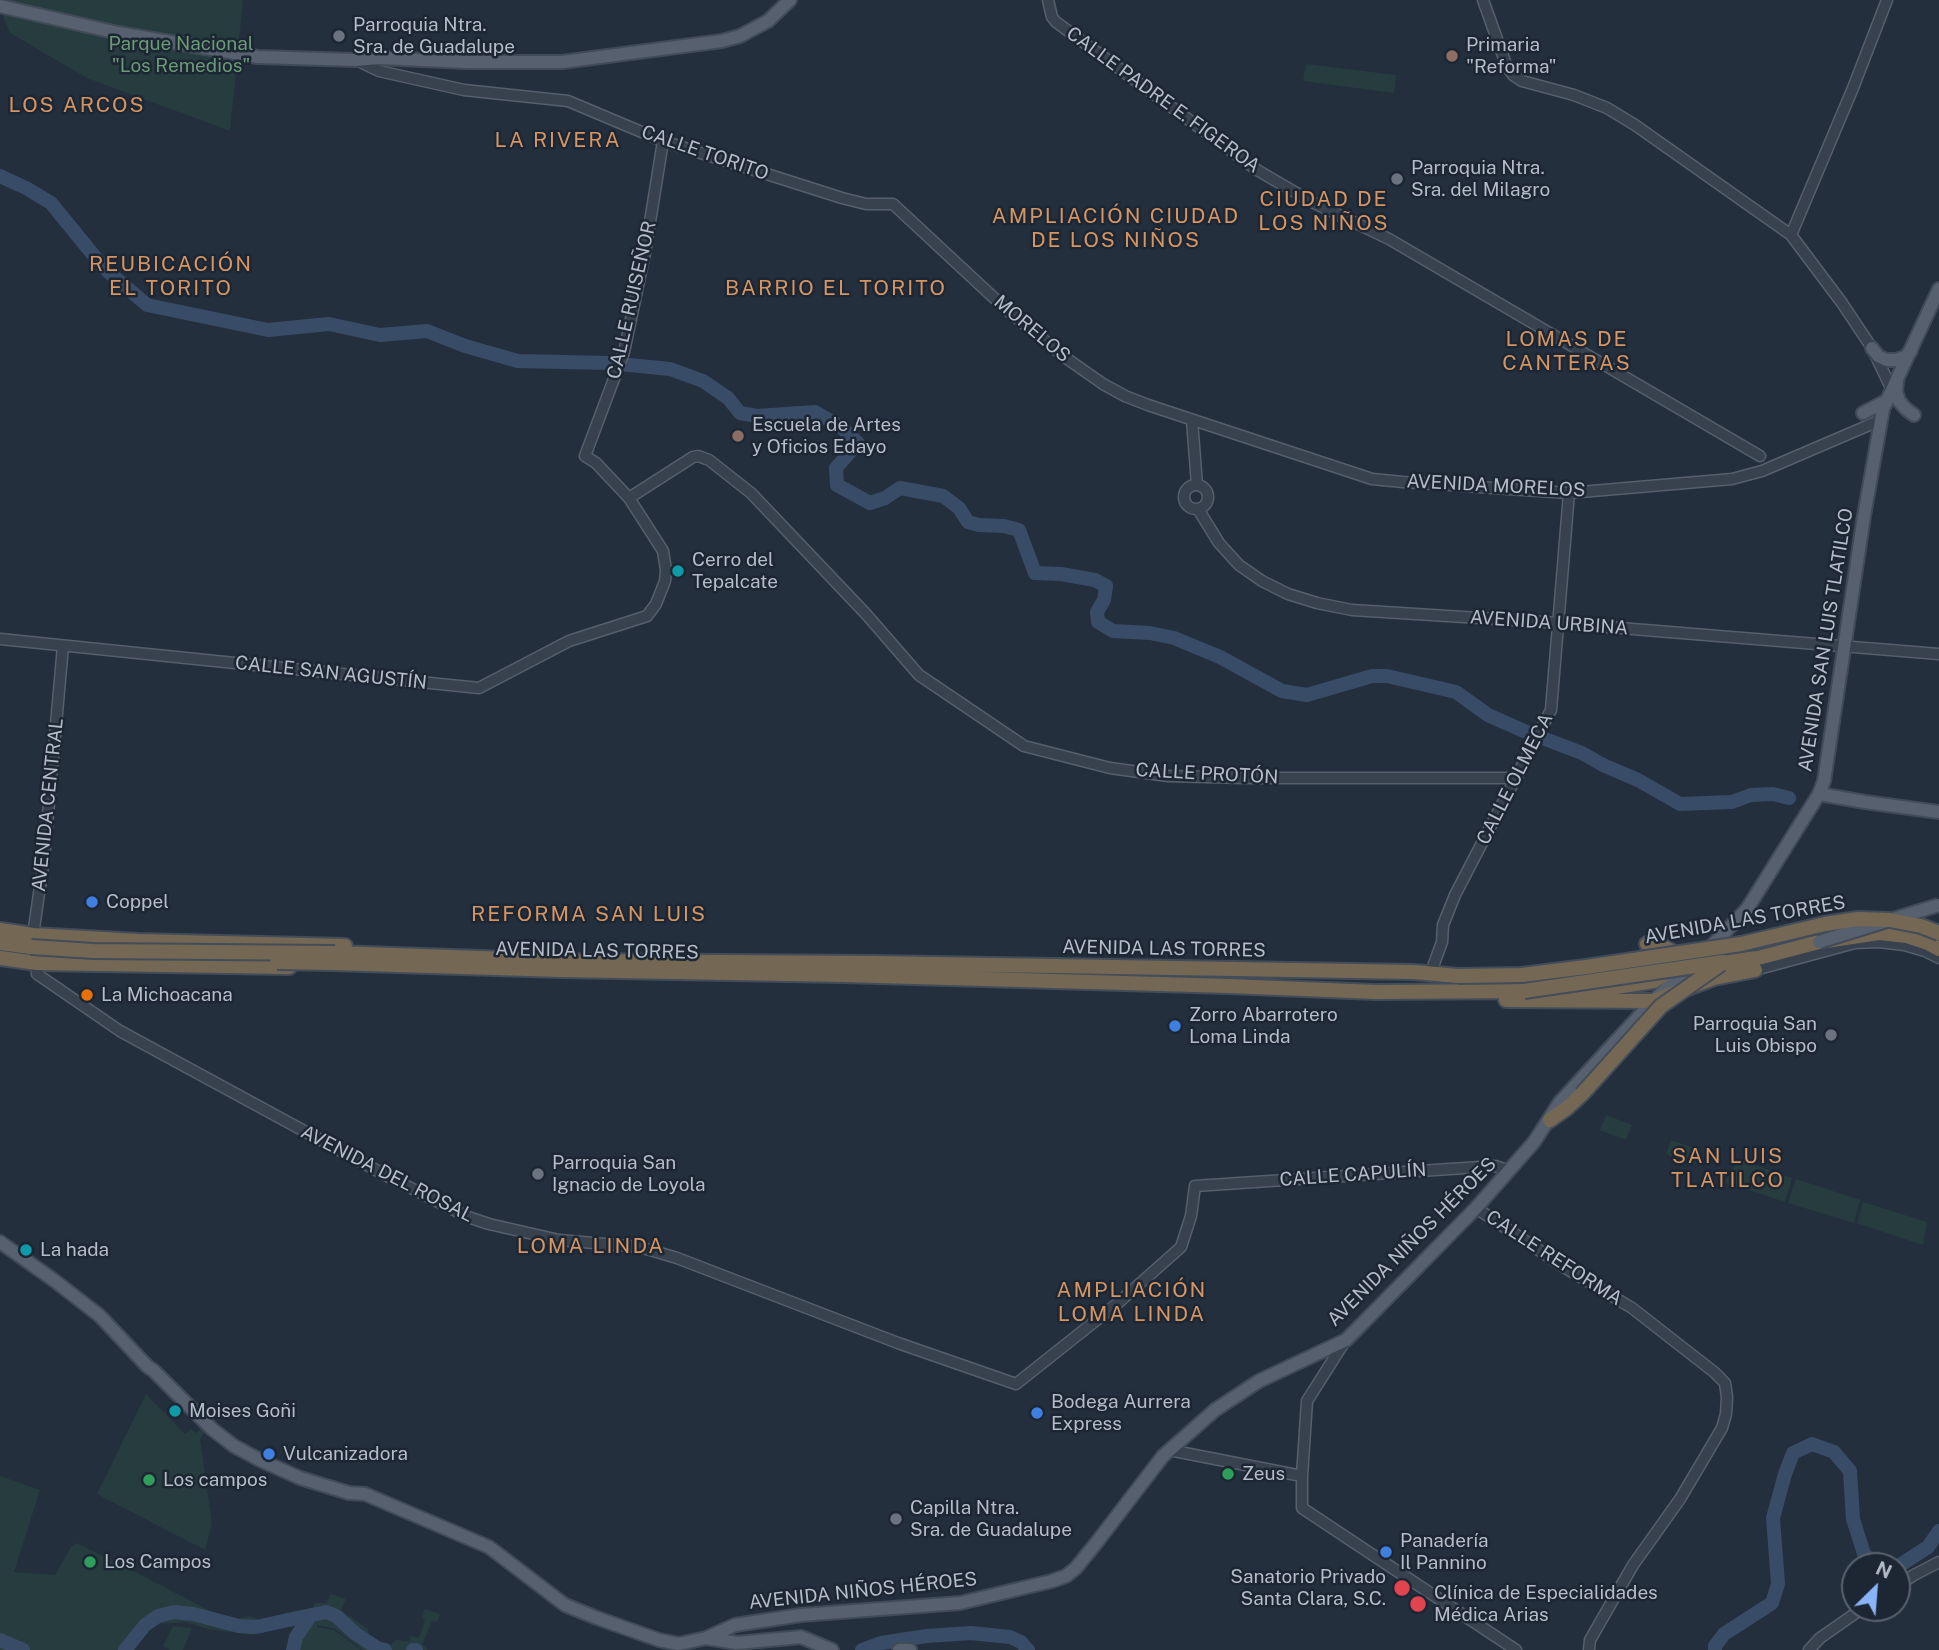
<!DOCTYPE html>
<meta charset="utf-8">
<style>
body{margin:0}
#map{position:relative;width:1939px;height:1650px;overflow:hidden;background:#242f3e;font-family:"Public Sans",sans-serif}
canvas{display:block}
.north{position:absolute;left:1841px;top:1552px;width:70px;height:70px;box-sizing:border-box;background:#1d2633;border:2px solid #59626f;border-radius:50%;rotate:25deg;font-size:19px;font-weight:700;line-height:28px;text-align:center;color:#b4bcc9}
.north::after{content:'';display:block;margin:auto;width:24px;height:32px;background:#8ab4f8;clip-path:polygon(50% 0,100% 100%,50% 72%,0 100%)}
</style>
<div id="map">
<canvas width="1939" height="1650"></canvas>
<div class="north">N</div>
</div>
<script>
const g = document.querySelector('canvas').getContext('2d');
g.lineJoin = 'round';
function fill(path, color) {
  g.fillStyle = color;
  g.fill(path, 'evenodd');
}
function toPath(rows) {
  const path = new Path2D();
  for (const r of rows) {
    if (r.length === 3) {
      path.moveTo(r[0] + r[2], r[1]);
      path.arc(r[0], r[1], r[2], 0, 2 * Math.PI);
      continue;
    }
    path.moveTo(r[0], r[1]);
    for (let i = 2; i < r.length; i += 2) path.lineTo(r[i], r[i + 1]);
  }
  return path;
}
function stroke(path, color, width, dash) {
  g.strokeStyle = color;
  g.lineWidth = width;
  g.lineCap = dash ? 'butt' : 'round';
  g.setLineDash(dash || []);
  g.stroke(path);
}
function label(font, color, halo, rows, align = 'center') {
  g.font = font + ' "Public Sans",sans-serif';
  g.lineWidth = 5;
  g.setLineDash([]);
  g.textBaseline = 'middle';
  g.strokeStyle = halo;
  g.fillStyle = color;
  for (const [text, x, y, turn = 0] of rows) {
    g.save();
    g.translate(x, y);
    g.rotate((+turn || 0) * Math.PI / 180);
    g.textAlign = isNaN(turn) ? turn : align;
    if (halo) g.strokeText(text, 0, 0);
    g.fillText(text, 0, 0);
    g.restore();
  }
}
const green = toPath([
 [0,0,243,0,230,131,87,78,10,33,0,9],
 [1306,64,1396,75,1394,93,1303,81],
 [1606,1115,1632,1125,1626,1140,1600,1130],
 [1671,1140,1700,1150,1696,1164,1666,1154],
 [1738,1159,1792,1178,1785,1202,1725,1182],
 [1796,1179,1860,1200,1854,1223,1788,1203],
 [1863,1202,1927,1222,1923,1245,1857,1223],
 [146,1394,185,1434,191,1429,196,1433,203,1427,206,1430,200,1439,212,1524,205,1550,97,1494],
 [0,1476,40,1490,14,1572,55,1575,71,1547,76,1543,112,1560,212,1612,211,1616,228,1620,250,1616,261,1620,296,1610,312,1611,315,1603,326,1603,331,1594,346,1599,341,1610,368,1629,369,1638,391,1645,395,1640,409,1641,411,1636,419,1638,425,1620,422,1618,425,1609,440,1614,437,1622,432,1621,422,1645,426,1647,427,1650,363,1650,335,1629,317,1625,317,1627,334,1630,361,1650,294,1650,297,1638,311,1617,252,1635,208,1629,186,1622,160,1624,151,1628,133,1650,0,1650],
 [173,1626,192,1628,183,1650,170,1650,163,1646]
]);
const river = toPath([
 [0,176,26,188,51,203,104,268,147,305,268,330,329,324,380,335,427,331,465,346,518,361,609,363,670,369,703,381,728,398,740,413,757,416,815,412,841,427,858,443,836,468,837,485,870,503,885,498,900,488,943,496,959,508,968,522,979,525,1004,526,1019,530,1035,573,1061,574,1095,580,1106,586,1104,600,1097,612,1098,622,1113,631,1150,633,1174,638,1220,657,1282,691,1307,695,1372,676,1387,676,1456,692,1488,715,1524,731,1582,753,1603,765,1638,780,1680,804,1732,802,1751,795,1773,794,1789,798],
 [1897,1567,1928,1547,1939,1531],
 [0,1640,23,1650],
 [125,1650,145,1625,158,1616,174,1612,193,1614,239,1626,256,1627,326,1612,336,1616,356,1634,379,1649,385,1650],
 [293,1650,296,1637,311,1615],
 [413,1650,416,1650],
 [862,1650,881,1643,927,1636,971,1633,1010,1637,1021,1642,1028,1650],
 [1715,1650,1715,1646,1724,1634,1772,1603,1778,1584,1773,1518,1785,1474,1793,1453,1812,1444,1834,1452,1850,1471,1853,1519,1864,1554,1876,1565,1880,1566]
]);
const minor = toPath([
 [1048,0,1052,17,1056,22,1257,170,1312,202,1389,239,1760,456],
 [1483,0,1507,67,1514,76,1522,81,1574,95,1607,108,1635,125,1791,235,1842,303,1872,348,1892,390],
 [356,60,379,71,464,90,568,101,663,141,842,198,866,204,893,204,1007,310,1066,358,1103,384,1125,396,1148,405,1372,479,1403,482,1569,493,1732,479,1762,471,1881,420],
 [1791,235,1853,88,1887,0],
 [1192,420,1197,485],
 [1196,497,12],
 [629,498,693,457,698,456,709,460,751,493,866,614,919,675,1024,746,1110,768,1168,776,1245,778,1517,778],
 [1198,509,1219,543,1239,565,1262,581,1288,594,1317,603,1352,610,1384,612,1559,623,1939,654],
 [0,639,479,688,569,641,647,616,656,604,665,581,666,570,663,551,629,498,596,463,585,456,624,352,645,253,663,141],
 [63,646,44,859,33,935,37,974,120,1031,387,1176,468,1217,489,1224,559,1240,640,1247,677,1258,898,1343,1016,1384,1118,1303,1181,1247,1191,1216,1195,1186,1495,1166,1510,1171],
 [1755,970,1855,943,1879,942,1904,945,1925,951,1939,958],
 [1431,972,1442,942,1443,925,1455,895,1551,710,1569,493],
 [1476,1208,1567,1269,1632,1308,1714,1372,1725,1383,1727,1397,1726,1414,1722,1428,1680,1499,1633,1565,1590,1640,1589,1650],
 [1345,1341,1307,1401,1302,1476,1302,1508,1516,1650],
 [1169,1450,1302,1476],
 [1897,1586,1914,1575,1939,1562],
 [1809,1650,1820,1638,1863,1608]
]);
const major = toPath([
 [0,6,118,33,258,57,356,60,380,58,466,62,562,62,722,41,740,36,768,21,790,0],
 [1872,348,1878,356,1886,360,1896,360,1905,357,1911,351],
 [1897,381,1896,391,1899,401,1906,409,1914,415],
 [1863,413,1886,401],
 [1819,794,1865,802,1939,812],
 [1706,952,1747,909,1819,794,1824,781,1864,516,1883,409,1939,289],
 [0,1242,55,1281,100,1316,147,1366,154,1371,212,1429,234,1446,260,1460,300,1478,349,1493,365,1494,489,1547,565,1605,597,1618,659,1640,679,1644,706,1638,737,1643,801,1637,832,1650],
 [706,1638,735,1625,801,1615,960,1603,1052,1581,1066,1576,1076,1568,1097,1542,1163,1456,1215,1410,1259,1381,1346,1340,1356,1330,1476,1208,1534,1142,1560,1102,1653,1001,1692,964],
 [899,1650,910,1650]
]);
const highway = toPath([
 [0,930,33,935,138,941,345,946],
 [0,943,31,947],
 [335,953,567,961,873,963,1414,972,1458,976],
 [0,958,37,963,289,967],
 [1723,962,1758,958,1819,942,1879,933,1907,936,1928,943,1939,949],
 [333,963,561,970,844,975,1229,986,1376,992,1524,991],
 [1578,993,1654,981,1663,975,1670,968,1673,958,1672,952,1666,948,1647,944],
 [1506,1000,1653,1001,1714,978,1755,970],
 [1550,1120,1567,1108,1582,1094]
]);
const majorBridge = toPath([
 [1819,942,1939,905]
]);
const highwayBridge = toPath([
 [31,947,93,951,335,953],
 [277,962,333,963],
 [1458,976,1522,975,1586,967,1741,944,1825,924,1858,919,1890,920,1921,926,1939,933],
 [1524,991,1723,962],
 [1582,1094,1661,1006,1721,964]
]);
const markers = [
 [339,36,7,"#6b7280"],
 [1452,56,7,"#8d6e63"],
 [1397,179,7,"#6b7280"],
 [738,436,7,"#8d6e63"],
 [678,571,7,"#0f9aa8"],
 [92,902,7,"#3f7fe0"],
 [87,995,7,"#e8710a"],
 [1175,1026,7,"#3f7fe0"],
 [1831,1035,7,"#6b7280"],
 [538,1174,7,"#6b7280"],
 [26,1250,7,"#0f9aa8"],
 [175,1411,7,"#0f9aa8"],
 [1037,1413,7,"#3f7fe0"],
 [269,1454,7,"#3f7fe0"],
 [1228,1474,7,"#2e9e5b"],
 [149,1480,7,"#2e9e5b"],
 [896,1519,7,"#6b7280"],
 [1386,1552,7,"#3f7fe0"],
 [90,1562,7,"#2e9e5b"],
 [1402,1588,9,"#e0444e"],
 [1418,1604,9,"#e0444e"]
];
const poiNames = [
 ["Parroquia Ntra.",353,25],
 ["Sra. de Guadalupe",353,47],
 ["Primaria",1466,45],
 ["\"Reforma\"",1466,67],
 ["Parroquia Ntra.",1411,168],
 ["Sra. del Milagro",1411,190],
 ["Escuela de Artes",752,425],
 ["y Oficios Edayo",752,447],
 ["Cerro del",692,560],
 ["Tepalcate",692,582],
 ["Coppel",106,902],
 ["La Michoacana",101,995],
 ["Zorro Abarrotero",1189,1015],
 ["Loma Linda",1189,1037],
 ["Parroquia San",1817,1024,"right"],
 ["Luis Obispo",1817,1046,"right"],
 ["Parroquia San",552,1163],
 ["Ignacio de Loyola",552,1185],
 ["La hada",40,1250],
 ["Bodega Aurrera",1051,1402],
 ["Express",1051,1424],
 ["Moises Goñi",189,1411],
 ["Vulcanizadora",283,1454],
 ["Zeus",1242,1474],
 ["Los campos",163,1480],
 ["Capilla Ntra.",910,1508],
 ["Sra. de Guadalupe",910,1530],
 ["Panadería",1400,1541],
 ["Il Pannino",1400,1563],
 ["Los Campos",104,1562],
 ["Sanatorio Privado",1386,1577,"right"],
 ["Santa Clara, S.C.",1386,1599,"right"],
 ["Clínica de Especialidades",1434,1593],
 ["Médica Arias",1434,1615]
];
const parkNames = [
 ["Parque Nacional",181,44],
 ["\"Los Remedios\"",181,66]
];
const streetNames = [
 ["CALLE PADRE E. FIGEROA",1163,100,36],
 ["CALLE TORITO",705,153,19],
 ["CALLE RUISEÑOR",632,300,-77],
 ["MORELOS",1032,329,40],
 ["AVENIDA MORELOS",1496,486,3],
 ["AVENIDA URBINA",1549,623,4],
 ["AVENIDA SAN LUIS TLATILCO",1826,640,-81],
 ["CALLE SAN AGUSTÍN",331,673,6],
 ["CALLE PROTÓN",1207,774,3],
 ["CALLE OLMECA",1515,779,-63],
 ["AVENIDA CENTRAL",48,805,-84],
 ["AVENIDA LAS TORRES",1745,920,-10],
 ["AVENIDA LAS TORRES",1164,949,1],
 ["AVENIDA LAS TORRES",597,951,1],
 ["AVENIDA DEL ROSAL",387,1174,27],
 ["CALLE CAPULÍN",1353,1175,-4],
 ["AVENIDA NIÑOS HÉROES",1412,1242,-45],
 ["CALLE REFORMA",1554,1258,33],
 ["AVENIDA NIÑOS HÉROES",863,1591,-6]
];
const neighbourhoodNames = [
 ["LOS ARCOS",77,106],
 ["LA RIVERA",558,141],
 ["CIUDAD DE",1324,200],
 ["LOS NIÑOS",1324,224],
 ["AMPLIACIÓN CIUDAD",1116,217],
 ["DE LOS NIÑOS",1116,241],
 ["REUBICACIÓN",171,265],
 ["EL TORITO",171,289],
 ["BARRIO EL TORITO",836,289],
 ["LOMAS DE",1567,340],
 ["CANTERAS",1567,364],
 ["REFORMA SAN LUIS",589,915],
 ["SAN LUIS",1728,1157],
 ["TLATILCO",1728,1181],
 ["LOMA LINDA",591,1247],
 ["AMPLIACIÓN",1132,1291],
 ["LOMA LINDA",1132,1315]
];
fill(green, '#263c3f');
stroke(river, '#394c67', 14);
stroke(minor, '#565f6c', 13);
stroke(major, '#414a57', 16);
stroke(highway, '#434c59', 18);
stroke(minor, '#38414e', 10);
stroke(major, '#56606e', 12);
stroke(highway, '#746855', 14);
stroke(majorBridge, '#414a57', 16, []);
stroke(highwayBridge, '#434c59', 18, []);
stroke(majorBridge, '#56606e', 12);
stroke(highwayBridge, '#746855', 14);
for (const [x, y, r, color] of markers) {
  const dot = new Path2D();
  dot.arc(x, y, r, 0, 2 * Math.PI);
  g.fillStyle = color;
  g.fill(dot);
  stroke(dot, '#1d2633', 2.5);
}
label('19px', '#b4bcc9', '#1d2633', poiNames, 'left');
label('19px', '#6b9a76', '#1d2633', parkNames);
label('19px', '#b4bcc9', '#1d2633', streetNames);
g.letterSpacing = '2px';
label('21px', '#d59563', '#1d2633', neighbourhoodNames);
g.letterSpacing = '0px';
</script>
